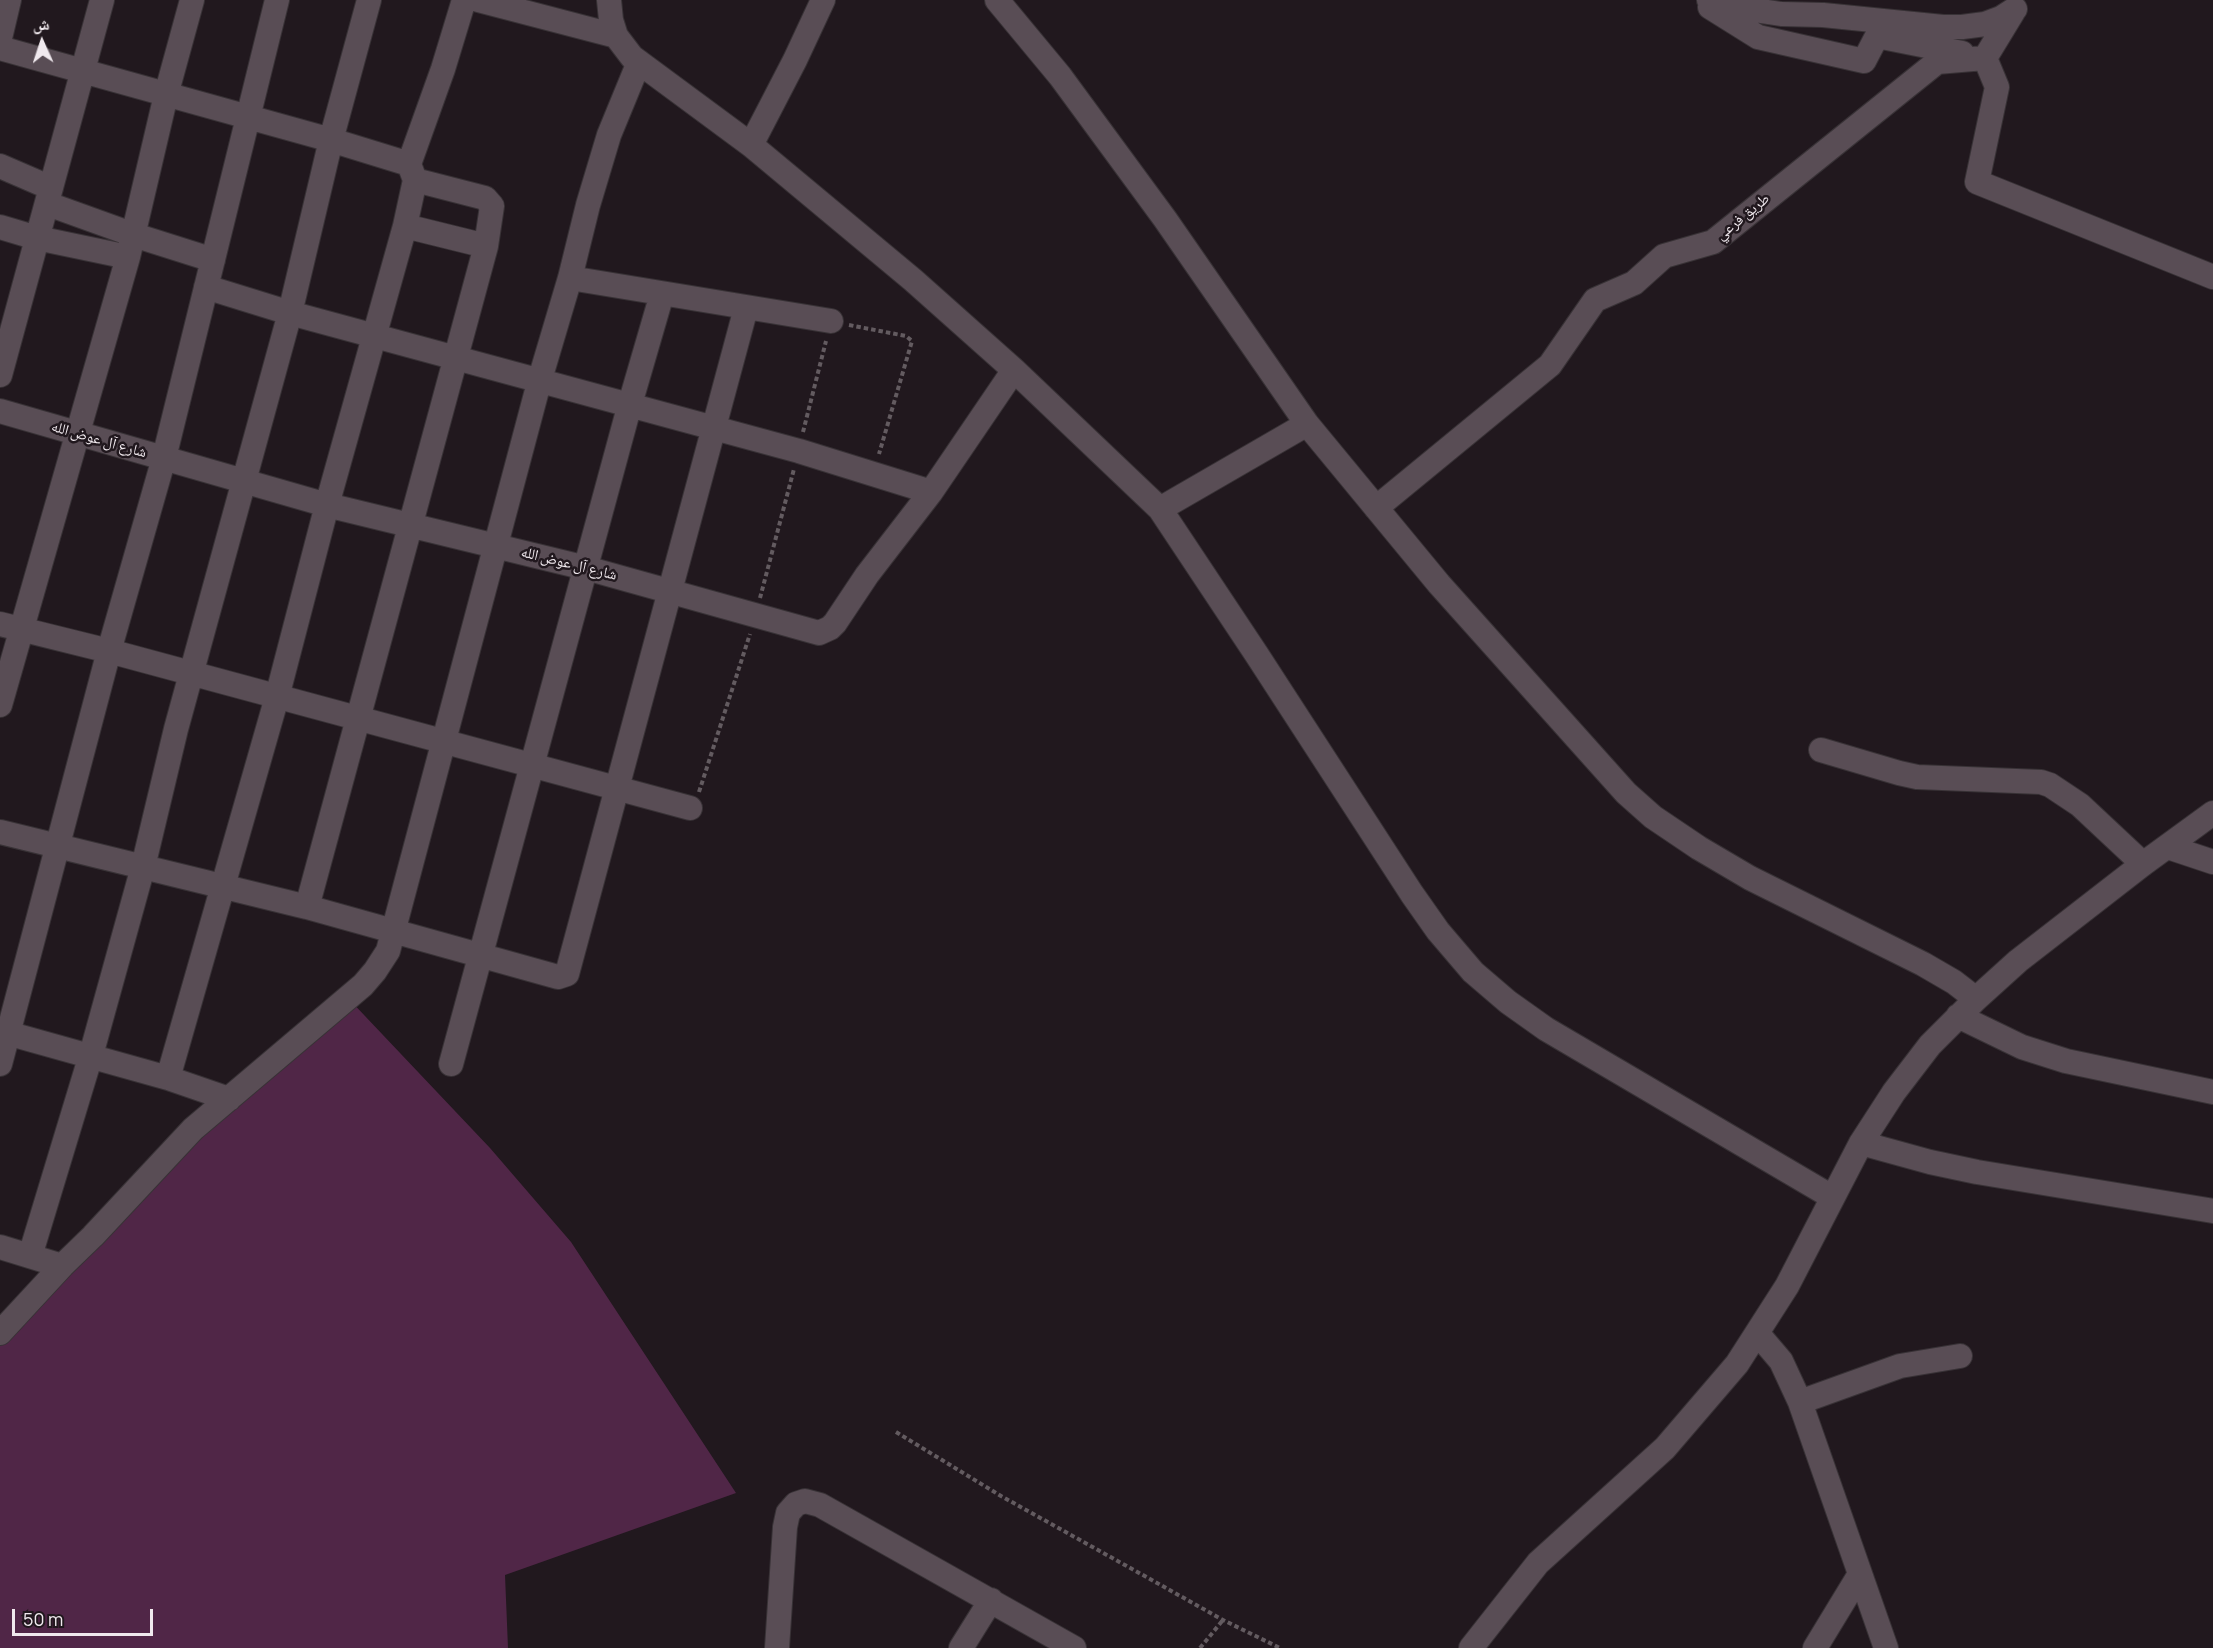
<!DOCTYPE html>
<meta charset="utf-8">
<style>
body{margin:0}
#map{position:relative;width:2213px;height:1648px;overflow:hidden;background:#21181e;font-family:Manrope,"Noto Naskh Arabic",sans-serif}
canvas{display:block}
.north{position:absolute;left:12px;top:12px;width:60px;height:60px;-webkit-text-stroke:4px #21181e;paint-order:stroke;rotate:357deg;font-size:16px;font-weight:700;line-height:24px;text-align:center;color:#f0e9ee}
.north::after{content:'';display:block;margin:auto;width:21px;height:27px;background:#f0e9ee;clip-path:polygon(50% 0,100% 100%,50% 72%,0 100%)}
.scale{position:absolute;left:12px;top:1609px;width:141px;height:27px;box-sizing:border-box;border:3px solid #f0e9ee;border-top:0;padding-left:8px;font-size:18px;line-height:21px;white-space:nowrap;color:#f0e9ee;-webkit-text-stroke:4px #21181e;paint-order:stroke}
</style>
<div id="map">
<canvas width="2213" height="1648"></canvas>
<div class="north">ش</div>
<div class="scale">50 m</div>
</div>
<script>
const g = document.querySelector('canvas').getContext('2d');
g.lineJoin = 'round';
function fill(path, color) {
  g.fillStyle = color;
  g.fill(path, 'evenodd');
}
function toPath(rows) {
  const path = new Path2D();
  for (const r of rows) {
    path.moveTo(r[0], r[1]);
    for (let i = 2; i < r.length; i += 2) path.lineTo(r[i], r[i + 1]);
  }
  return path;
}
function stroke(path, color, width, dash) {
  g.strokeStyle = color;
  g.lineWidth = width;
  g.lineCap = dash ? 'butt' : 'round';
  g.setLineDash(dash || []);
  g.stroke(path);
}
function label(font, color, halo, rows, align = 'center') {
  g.font = font + ' Manrope,"Noto Naskh Arabic",sans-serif';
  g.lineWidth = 5;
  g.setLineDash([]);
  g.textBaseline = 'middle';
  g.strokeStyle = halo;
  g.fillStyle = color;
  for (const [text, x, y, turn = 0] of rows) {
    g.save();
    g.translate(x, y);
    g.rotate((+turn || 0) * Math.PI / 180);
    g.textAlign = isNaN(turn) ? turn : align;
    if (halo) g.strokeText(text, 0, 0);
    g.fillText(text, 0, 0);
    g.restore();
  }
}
const green = toPath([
 [347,997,490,1148,571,1242,736,1493,505,1575,508,1648,0,1648,0,1335,201,1124]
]);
const path = toPath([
 [849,325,906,336,912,341,879,454],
 [803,432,826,341],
 [760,598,794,469],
 [699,792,750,634],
 [896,1432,1001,1496,1150,1579,1223,1620,1280,1648],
 [1200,1648,1223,1620]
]);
const minor = toPath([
 [478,0,616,36],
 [609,0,611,20,616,36,632,57,751,145,913,280,1014,370,1160,509,1257,655,1412,894,1438,931,1473,972,1508,1002,1546,1029,1832,1197],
 [997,0,1060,76,1165,219,1307,424,1439,584,1626,793,1653,817,1699,848,1750,878,1923,964,1954,982,1976,999],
 [1709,0,1747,9,1781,14,1823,15,1943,27,1962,27,1985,24,2001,18,2015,9],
 [1710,7,1758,37,1864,61,1877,36,1962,53],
 [2013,12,1985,58,1997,87,1977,182,2213,277],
 [0,38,9,0],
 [0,48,331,140,409,164],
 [751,145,795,60,823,0],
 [0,166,51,188],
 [48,204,134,235,213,260],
 [405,226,486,246],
 [0,227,37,238,128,257],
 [570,278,831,321],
 [206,287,290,313,799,451,931,492],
 [0,375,102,0],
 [0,411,327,505,586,568,819,633,830,628,835,623,867,575,931,492,1014,370],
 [1376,508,1550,365,1595,300,1634,283,1664,256,1713,242,1937,62,1985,58],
 [1160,509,1307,424],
 [0,624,109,651,690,808],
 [0,705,128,257,166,95,192,0],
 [1821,750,1899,773,1917,777,2041,782,2050,785,2080,805,2143,864],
 [0,832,307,907,558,977,567,974,746,308],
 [2168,847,2213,862],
 [307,907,486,246,492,206,485,198,415,180],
 [1958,1016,2022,1047,2066,1061,2213,1092],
 [0,1031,168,1078],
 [0,1064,109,651,164,458,277,0],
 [451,1064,630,404,662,294],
 [229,1099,168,1078,277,697,327,505,405,226,415,180,409,164,443,69,464,0],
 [1861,1143,1930,1162,1977,1172,2213,1211],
 [0,1247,62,1266,93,1236,193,1129,363,985,375,971,388,951,540,379,570,278,588,205,609,135,639,62],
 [30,1256,91,1055,143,867,176,729,290,313,331,140,369,0],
 [0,1333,62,1266],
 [1758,1334,1781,1361,1800,1402,1886,1648],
 [1800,1402,1900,1366,1960,1356],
 [777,1648,785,1527,788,1513,796,1504,805,1501,820,1505,1074,1648],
 [961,1648,991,1600],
 [1471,1648,1538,1563,1665,1448,1737,1364,1787,1286,1861,1143,1894,1092,1930,1045,1976,999,2018,961,2143,864,2213,813],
 [1815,1648,1860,1574]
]);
const streetNames = [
 ["طريق فرعي",1743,217,-39],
 ["شارع آل عوض الله",99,440,16],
 ["شارع آل عوض الله",569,564,14]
];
fill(green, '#502647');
stroke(minor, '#383236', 26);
stroke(path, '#635b60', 4, [4.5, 3]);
stroke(minor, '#594d55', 24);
label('15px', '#f0e9ee', '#21181e', streetNames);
</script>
